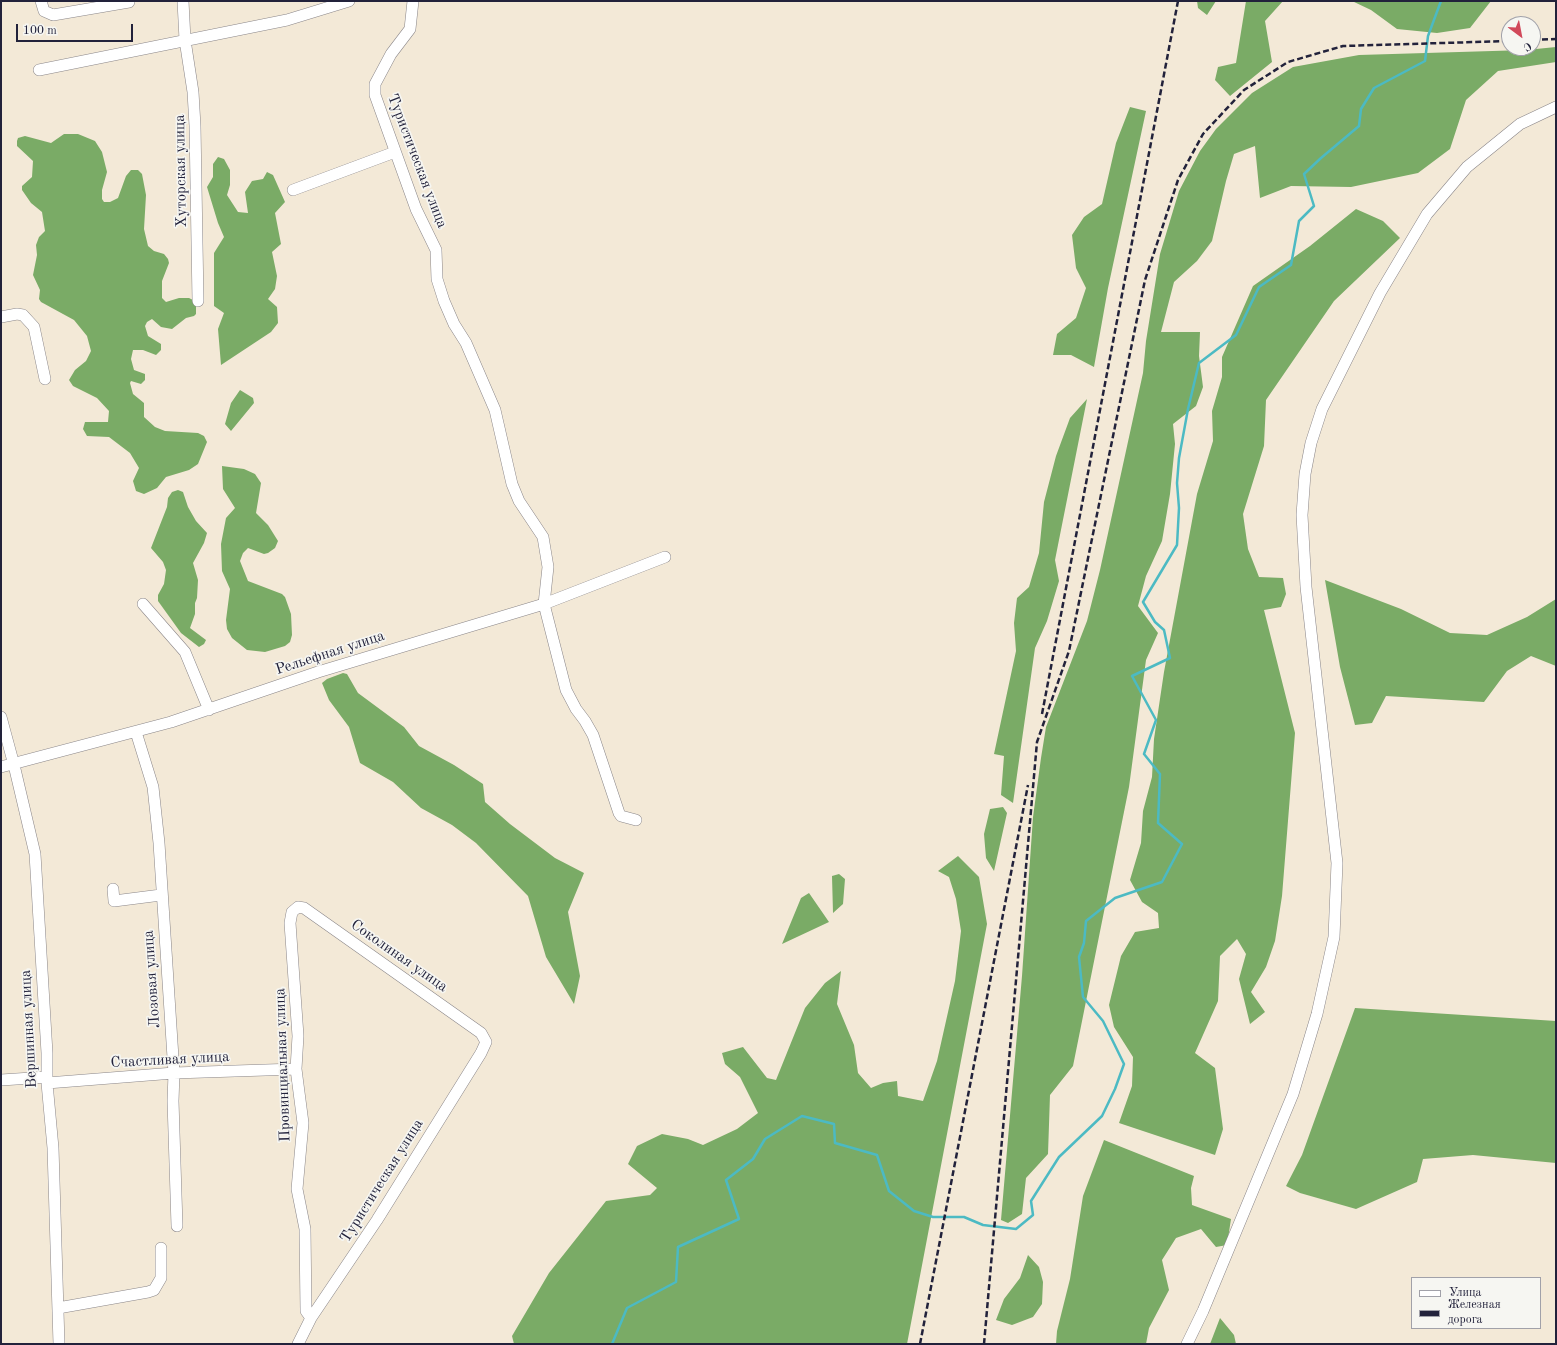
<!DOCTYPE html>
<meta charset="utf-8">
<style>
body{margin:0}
#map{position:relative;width:1557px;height:1345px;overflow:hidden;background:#f3e9d7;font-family:"Old Standard TT",serif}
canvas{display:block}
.frame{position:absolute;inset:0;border:2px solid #22223b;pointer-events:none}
.legend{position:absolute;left:1411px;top:1277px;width:130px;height:52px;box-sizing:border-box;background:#f6f6f2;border:1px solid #a1a1a9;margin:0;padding:5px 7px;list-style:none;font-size:12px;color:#22223b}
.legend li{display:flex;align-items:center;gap:8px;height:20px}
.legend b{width:20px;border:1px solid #a1a1a9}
.north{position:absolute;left:1501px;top:16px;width:40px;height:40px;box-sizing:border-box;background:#f6f6f2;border:1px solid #a1a1a9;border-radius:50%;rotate:148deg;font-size:11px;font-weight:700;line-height:16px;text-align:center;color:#22223b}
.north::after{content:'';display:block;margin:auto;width:14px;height:18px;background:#d1495b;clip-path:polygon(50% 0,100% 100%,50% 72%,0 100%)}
.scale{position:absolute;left:16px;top:24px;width:117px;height:18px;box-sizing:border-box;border:2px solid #22223b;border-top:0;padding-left:5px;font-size:12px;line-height:14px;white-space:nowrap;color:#22223b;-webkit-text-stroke:3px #f6f6f2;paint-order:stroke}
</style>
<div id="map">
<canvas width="1557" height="1345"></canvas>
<div class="frame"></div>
<ul class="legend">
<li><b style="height:5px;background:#fff"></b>Улица</li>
<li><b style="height:5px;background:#22223b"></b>Железная дорога</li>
</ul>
<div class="north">С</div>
<div class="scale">100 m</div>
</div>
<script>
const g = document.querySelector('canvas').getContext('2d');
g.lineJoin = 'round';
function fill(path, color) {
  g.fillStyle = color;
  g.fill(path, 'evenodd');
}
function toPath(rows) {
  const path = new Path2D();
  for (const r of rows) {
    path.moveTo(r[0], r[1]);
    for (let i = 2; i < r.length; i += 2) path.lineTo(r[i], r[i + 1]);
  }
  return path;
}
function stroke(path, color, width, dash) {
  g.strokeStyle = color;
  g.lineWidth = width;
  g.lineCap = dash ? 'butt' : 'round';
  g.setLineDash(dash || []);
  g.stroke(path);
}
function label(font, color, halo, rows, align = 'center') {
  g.font = font + ' "Old Standard TT",serif';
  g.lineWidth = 3.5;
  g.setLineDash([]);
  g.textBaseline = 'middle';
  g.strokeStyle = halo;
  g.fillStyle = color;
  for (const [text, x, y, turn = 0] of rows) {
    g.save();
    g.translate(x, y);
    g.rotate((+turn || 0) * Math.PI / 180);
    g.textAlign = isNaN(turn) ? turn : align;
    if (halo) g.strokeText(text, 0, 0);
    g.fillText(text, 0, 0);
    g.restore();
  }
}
const forest = toPath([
 [1197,1,1216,1,1207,15,1198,8],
 [1246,1,1283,1,1265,21,1272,62,1230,96,1215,80,1218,67,1236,63],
 [1352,1,1491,1,1470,28,1437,33,1397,29,1371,10],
 [1556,47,1556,62,1498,71,1466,100,1450,149,1418,173,1351,187,1291,186,1260,198,1255,146,1234,154,1226,181,1212,241,1197,261,1174,282,1161,332,1200,332,1199,356,1203,387,1196,406,1173,424,1175,444,1170,494,1162,541,1146,576,1138,606,1158,633,1146,660,1129,787,1073,1066,1050,1095,1048,1154,1026,1178,1022,1214,1008,1223,1001,1220,1022,976,1033,817,1041,758,1046,727,1087,621,1100,570,1143,373,1146,341,1160,254,1179,191,1200,151,1216,129,1252,93,1293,67,1359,55,1526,50],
 [1130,107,1146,111,1108,288,1094,367,1071,355,1053,355,1057,334,1076,318,1086,288,1076,268,1072,235,1084,217,1102,204,1116,143],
 [64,134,78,134,95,141,102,152,107,172,102,190,102,199,104,202,110,202,118,198,126,176,131,170,138,170,142,174,146,195,144,229,148,246,154,251,164,254,168,259,169,263,162,281,162,298,166,302,179,298,189,298,195,301,196,305,196,314,194,316,186,318,172,329,161,327,152,319,147,322,145,326,148,336,161,344,161,350,156,355,143,350,133,350,131,359,134,370,145,374,145,380,141,384,131,381,130,383,133,394,144,403,144,417,155,427,165,431,198,433,204,436,207,442,198,464,189,470,166,477,157,488,144,494,136,491,133,481,139,468,130,453,109,437,87,436,83,429,85,422,108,422,109,411,97,398,73,386,69,380,75,370,86,361,91,351,87,336,74,320,41,302,39,299,40,290,33,275,37,255,36,245,39,237,45,231,42,212,31,203,22,190,22,186,32,177,33,161,17,146,17,141,18,138,25,136,51,143],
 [218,157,224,159,230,170,230,185,227,195,238,212,248,213,245,192,252,181,263,179,267,172,273,175,285,202,275,213,281,244,272,252,277,276,275,289,268,299,277,307,278,323,271,332,221,365,218,329,224,313,214,306,214,253,224,237,218,223,207,187,213,177,213,164],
 [1356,209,1383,221,1400,238,1334,301,1266,400,1264,446,1243,514,1248,549,1259,577,1283,578,1286,594,1281,607,1264,610,1295,733,1282,896,1275,941,1266,967,1251,992,1265,1012,1250,1024,1239,979,1246,954,1237,939,1220,956,1218,1001,1195,1053,1215,1068,1223,1129,1215,1155,1119,1123,1132,1086,1133,1057,1114,1027,1109,1005,1121,956,1135,932,1159,928,1158,913,1142,902,1130,880,1141,843,1143,811,1152,777,1154,739,1164,672,1197,494,1213,441,1212,411,1222,377,1222,357,1253,286,1310,246],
 [240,390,253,398,254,403,231,431,225,424,231,403],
 [1087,399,1055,560,1059,581,1047,621,1035,648,1013,803,1001,795,1004,756,994,754,1016,651,1014,623,1017,598,1029,587,1039,553,1044,502,1056,456,1070,418],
 [222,466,244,469,255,474,261,483,256,513,268,525,278,541,275,548,268,553,264,554,248,548,243,553,240,561,248,581,282,594,285,597,291,614,292,635,290,642,285,646,265,652,247,650,232,638,227,629,226,620,230,589,222,571,221,544,226,518,235,508,223,489],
 [178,490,183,492,188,507,196,521,207,533,204,543,193,563,198,580,197,598,195,603,195,614,190,628,206,640,204,644,199,647,181,633,158,601,158,595,164,584,166,570,163,562,151,548,167,507,168,498,172,492],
 [1325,580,1401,609,1450,633,1487,635,1527,617,1556,599,1556,666,1531,656,1507,671,1484,702,1386,696,1372,723,1355,725,1340,667],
 [343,673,347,674,358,693,404,727,419,746,454,765,483,784,485,802,510,824,555,858,584,873,568,912,580,976,574,1004,546,957,528,896,476,843,452,825,421,808,393,782,360,763,349,727,329,700,322,683,327,679],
 [1003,807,1007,813,994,871,986,858,984,834,990,809],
 [958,856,979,877,987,924,907,1344,514,1344,512,1336,549,1273,606,1201,650,1195,657,1188,628,1164,637,1146,662,1134,688,1139,703,1145,737,1129,758,1113,740,1077,725,1064,722,1053,743,1047,767,1078,776,1080,805,1008,825,983,841,971,837,1004,854,1045,858,1073,871,1088,883,1083,897,1081,898,1096,923,1101,937,1061,955,981,961,931,956,899,949,877,938,871],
 [839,874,845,879,843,904,833,913,832,876],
 [809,893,829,922,782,944,801,898],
 [1355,1008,1556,1021,1556,1163,1473,1155,1423,1159,1417,1182,1356,1209,1300,1193,1286,1186,1302,1155],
 [1104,1140,1194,1176,1191,1188,1192,1205,1231,1219,1227,1245,1216,1247,1201,1229,1176,1238,1162,1260,1169,1290,1149,1328,1146,1344,1056,1344,1057,1331,1070,1279,1083,1196],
 [1028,1255,1039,1267,1043,1282,1042,1304,1033,1317,1012,1325,996,1320,1004,1299,1020,1278],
 [1220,1318,1234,1335,1236,1344,1210,1344]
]);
const stream = toPath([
 [612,1344,627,1308,676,1282,678,1247,739,1219,726,1180,753,1159,765,1139,802,1116,834,1124,835,1143,877,1155,889,1191,914,1211,933,1217,964,1217,983,1225,1016,1229,1033,1215,1031,1201,1059,1157,1102,1116,1115,1089,1124,1064,1103,1021,1083,997,1079,957,1084,943,1086,921,1115,898,1162,882,1182,844,1158,823,1160,774,1144,754,1156,720,1132,676,1170,658,1164,630,1155,622,1143,602,1177,545,1179,508,1177,483,1179,458,1188,409,1199,363,1236,335,1259,287,1291,265,1299,221,1314,206,1304,174,1321,158,1359,126,1361,109,1374,88,1425,61,1428,36,1441,1]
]);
const minor = toPath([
 [41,1,44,11,53,15,129,2],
 [183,1,185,40,193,92,195,126,198,301],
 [413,1,410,29,391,54,375,84,375,95,416,209,436,250,437,279,444,301,454,324,466,343,495,410,512,484,519,501,543,537,548,567,544,604,566,690,576,709,585,721,593,735,619,813,621,816,636,820],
 [39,70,287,20,349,1],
 [293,190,395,152],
 [1,317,17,314,23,315,34,327,45,379],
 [143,604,185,652,209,710],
 [1,717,14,765,35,854,47,1053,47,1083,53,1148,59,1344],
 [136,732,153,787,159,843,174,1073,173,1101,177,1226],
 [1,767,171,722,318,672,544,604,665,557],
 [113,889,114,901,161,895],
 [1,1080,47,1077],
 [47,1083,174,1073,296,1069],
 [58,1308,148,1292,154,1290,161,1278,161,1248],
 [298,1344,311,1318,377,1220,481,1053,486,1042,481,1033,304,908,298,907,292,912,290,923,298,1036,296,1069,303,1123,297,1189,305,1229,306,1311,311,1318],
 [1187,1344,1203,1311,1293,1094,1317,1014,1334,937,1337,863,1306,587,1302,515,1305,474,1311,443,1322,409,1380,293,1427,214,1467,167,1520,124,1556,107]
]);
const rail = toPath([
 [1533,40,1556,39],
 [1042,714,1178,1],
 [920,1344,1028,785],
 [984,1344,1037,742,1069,651,1145,280,1178,180,1203,134,1244,90,1288,62,1343,46,1509,41]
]);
const streetNames = [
 ["Туристическая улица",417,161,69],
 ["Хуторская улица",181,171,-91],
 ["Рельефная улица",330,653,-18],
 ["Соколиная улица",399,956,35],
 ["Лозовая улица",152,979,-94],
 ["Вершинная улица",29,1029,-93],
 ["Счастливая улица",170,1060,-3],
 ["Провинциальная улица",283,1065,-92],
 ["Туристическая улица",382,1181,-58]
];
fill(forest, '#7aab66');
stroke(stream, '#4cbac3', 2.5);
stroke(minor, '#8a8689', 12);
stroke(minor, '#fff', 11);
stroke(rail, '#22223b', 2.5, [6, 3]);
label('15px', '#22223b', '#f6f6f2', streetNames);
</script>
